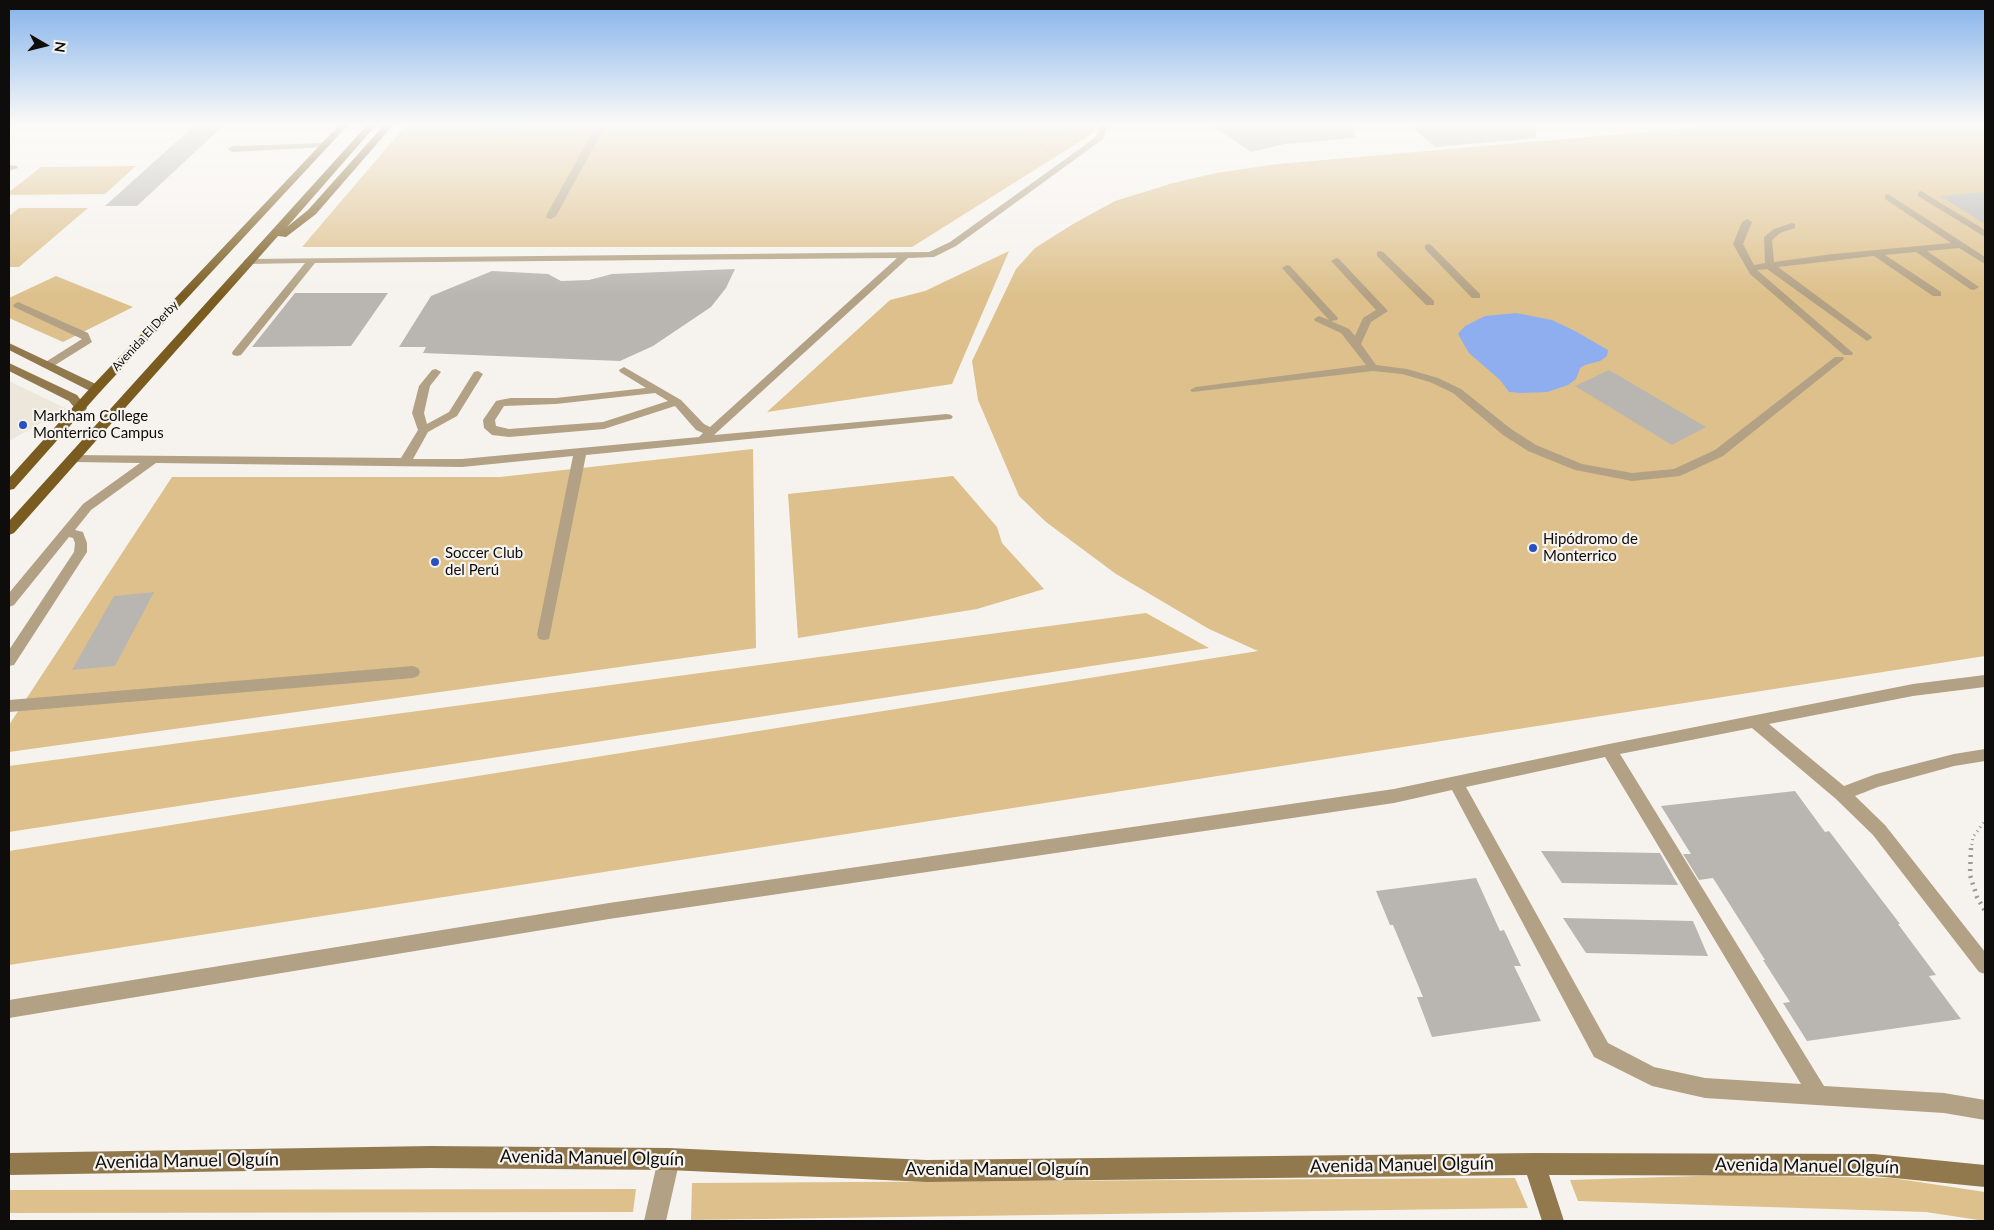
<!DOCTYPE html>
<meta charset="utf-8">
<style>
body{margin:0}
#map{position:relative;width:1994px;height:1230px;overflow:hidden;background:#f6f3ee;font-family:Lato,sans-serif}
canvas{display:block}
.frame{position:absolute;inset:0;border:10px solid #0e0d0b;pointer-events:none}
.north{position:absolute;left:20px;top:20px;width:50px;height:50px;-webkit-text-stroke:4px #f6f3ee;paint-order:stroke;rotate:98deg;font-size:14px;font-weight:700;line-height:20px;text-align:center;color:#0e0d0b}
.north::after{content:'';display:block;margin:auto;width:18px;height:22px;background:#0e0d0b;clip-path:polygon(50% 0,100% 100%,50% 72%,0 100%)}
</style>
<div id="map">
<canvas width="1994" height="1230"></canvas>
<div class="frame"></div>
<div class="north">N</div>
</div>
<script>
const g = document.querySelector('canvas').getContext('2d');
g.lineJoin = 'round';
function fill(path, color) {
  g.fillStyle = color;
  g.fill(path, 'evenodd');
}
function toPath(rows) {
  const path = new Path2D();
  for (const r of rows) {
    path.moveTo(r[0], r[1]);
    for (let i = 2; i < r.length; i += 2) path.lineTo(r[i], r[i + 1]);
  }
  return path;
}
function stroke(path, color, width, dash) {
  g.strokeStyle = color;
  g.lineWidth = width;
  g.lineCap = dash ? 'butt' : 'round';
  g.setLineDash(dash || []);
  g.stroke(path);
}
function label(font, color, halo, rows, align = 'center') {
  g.font = font + ' Lato,sans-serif';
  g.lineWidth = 4.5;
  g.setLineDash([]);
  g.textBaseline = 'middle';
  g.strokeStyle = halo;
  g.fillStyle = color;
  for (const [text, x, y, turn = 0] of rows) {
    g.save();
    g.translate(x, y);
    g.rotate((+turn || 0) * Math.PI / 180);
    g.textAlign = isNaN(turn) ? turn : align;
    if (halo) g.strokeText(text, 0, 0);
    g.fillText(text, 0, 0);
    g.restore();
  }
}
const built = toPath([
 [9,381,67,409,9,441]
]);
const green = toPath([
 [407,124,1092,124,1095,132,912,247,302,247],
 [1735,124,1985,124,1985,656,9,965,9,851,1258,651,1209,629,1116,574,1046,522,1019,496,978,400,972,361,1016,269,1035,248,1073,224,1115,201,1173,183,1216,173,1278,164],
 [136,166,105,194,9,195,9,192,41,167],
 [19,208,88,208,19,267,9,267,9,216],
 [1009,251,952,384,767,412,890,300,925,291],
 [56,276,133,307,63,342,9,318,9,298],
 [753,449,756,648,9,752,9,725,172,477,500,477],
 [953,476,997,527,1002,543,1044,589,977,609,798,638,788,494],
 [1146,613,1209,648,9,832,9,766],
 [1728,1175,1892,1178,1985,1192,1985,1221,1926,1212,1578,1201,1570,1180],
 [1515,1178,1528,1208,691,1220,692,1183],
 [636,1189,633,1212,9,1213,9,1190]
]);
const water = toPath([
 [489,124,524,124,510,132,486,134,483,131,484,127],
 [1516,313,1552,320,1575,331,1608,350,1607,356,1600,361,1585,365,1580,368,1576,379,1568,385,1547,392,1520,393,1509,392,1500,380,1469,353,1458,334,1465,326,1485,316]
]);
const building = toPath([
 [196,124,225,124,137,206,105,206],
 [1210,124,1355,124,1355,138,1285,144,1251,152],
 [1409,124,1536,124,1536,138,1435,147],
 [1985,192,1985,224,1940,196],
 [735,269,726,288,711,307,653,346,620,361,423,353,426,347,399,347,431,296,492,271,548,274,561,281,589,280,612,274],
 [295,293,388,293,351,346,252,347],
 [1609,370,1706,427,1672,445,1575,386],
 [154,592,115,666,72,670,114,596],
 [1795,791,1825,832,1829,831,1900,924,1898,924,1936,975,1929,976,1961,1019,1807,1041,1783,1003,1790,1002,1763,960,1765,960,1713,878,1699,880,1683,854,1691,854,1661,806],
 [1541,851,1660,853,1678,885,1562,883],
 [1476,878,1500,931,1504,930,1521,966,1514,966,1541,1021,1432,1037,1417,997,1423,997,1393,925,1390,925,1376,891],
 [1563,918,1693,921,1708,956,1586,953]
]);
const pathFar2 = toPath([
 [1018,124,1053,155],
 [1063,124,1077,137],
 [1338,133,1343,138]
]);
const pathFar1 = toPath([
 [1971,850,1973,837,1985,821]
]);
const path = toPath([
 [1971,848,1970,875,1977,897,1985,911]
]);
const lane = toPath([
 [1101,124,1109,124,1103,139,956,246,934,257,908,258,714,435,947,414,951,415,953,417,951,419,586,455,549,639,544,640,539,639,537,635,573,456,462,467,156,463,91,510,75,530,83,532,84,535,87,543,87,552,14,665,9,666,9,650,74,552,75,543,73,538,69,537,14,605,9,607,9,593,83,504,140,463,74,462,68,458,70,455,401,458,418,430,412,413,419,386,432,370,436,369,441,372,430,386,424,413,427,424,449,412,474,372,478,371,483,374,457,416,428,432,413,459,462,459,699,437,703,433,696,430,675,406,604,429,509,437,492,435,484,428,483,420,496,401,500,400,511,398,556,398,646,388,620,372,619,370,624,367,681,400,704,424,710,427,897,258,315,263,241,355,237,356,233,355,232,353,233,351,305,263,249,264,244,261,246,259,929,252,950,242,1085,145,1096,136,1101,124],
 [655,393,668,401,603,422,509,429,496,426,495,420,504,406,556,404,655,393],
 [325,143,328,143,328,147,232,152,228,149,232,146,325,143],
 [9,165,17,166,18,168,9,171,9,165],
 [1921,191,1985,230,1985,237,1918,196,1918,192,1921,191],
 [1888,194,1985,257,1985,264,1959,248,1927,251,1979,287,1974,290,1970,289,1916,252,1885,255,1941,292,1941,296,1933,296,1874,256,1778,267,1871,336,1872,338,1867,341,1767,269,1757,270,1853,353,1852,355,1844,355,1750,274,1733,244,1742,222,1747,219,1752,222,1743,244,1754,265,1765,263,1764,237,1774,229,1792,223,1795,224,1795,228,1780,233,1772,240,1774,262,1833,254,1951,243,1885,199,1885,195,1888,194],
 [1428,244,1431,245,1480,294,1480,298,1472,298,1425,249,1425,245,1428,244],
 [1380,251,1383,252,1434,301,1434,305,1426,305,1377,256,1377,252,1380,251],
 [1336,258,1339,259,1388,311,1371,322,1361,344,1376,365,1407,369,1438,378,1461,389,1511,429,1536,445,1582,464,1632,473,1674,469,1715,450,1835,357,1843,357,1844,359,1723,456,1680,476,1632,481,1575,470,1528,451,1503,435,1453,393,1430,382,1402,374,1373,371,1192,392,1190,390,1196,387,1366,365,1341,333,1315,321,1314,319,1319,316,1329,320,1282,268,1287,265,1290,266,1338,318,1337,320,1331,321,1349,329,1355,336,1363,318,1376,310,1333,263,1331,261,1336,258],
 [18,302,88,333,92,342,52,367,44,367,43,365,44,363,82,339,14,307,13,305,18,302],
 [413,666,418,668,420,672,418,676,413,678,9,712,9,700,413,666],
 [1985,675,1985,687,1913,696,1769,724,1844,786,1876,774,1954,754,1985,749,1985,761,1954,766,1878,787,1855,796,1885,825,1985,952,1985,974,1979,972,1873,835,1836,799,1752,728,1620,754,1824,1086,1944,1093,1985,1100,1985,1120,1944,1113,1705,1098,1652,1086,1594,1057,1452,790,1394,803,609,919,9,1018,9,1000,609,903,1394,789,1609,744,1913,684,1985,675],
 [1605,757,1801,1084,1705,1078,1654,1067,1608,1043,1466,787,1605,757]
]);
const street = toPath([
 [597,124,606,124,556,216,551,219,547,218,546,216,597,124],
 [669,1148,677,1151,680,1159,666,1221,644,1221,658,1159,661,1151,669,1148]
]);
const secondary = toPath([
 [9,343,100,386,102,389,100,392,92,392,9,350,9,343],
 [9,363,77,395,87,408,85,411,77,411,69,401,9,371,9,363],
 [430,1146,669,1148,927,1160,1534,1153,1874,1154,1985,1165,1985,1187,1874,1176,1549,1175,1564,1221,1542,1221,1527,1175,927,1182,669,1170,430,1168,9,1175,9,1153,430,1146]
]);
const primary = toPath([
 [340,124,349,124,100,392,14,489,9,490,9,478,92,386,340,124],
 [368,124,377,124,287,227,308,210,385,124,394,124,316,214,286,237,278,236,14,533,9,535,9,521,368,124]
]);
const markers = [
 [23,425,5,"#2651c0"],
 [1533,548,5,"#2651c0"],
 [435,562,5,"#2651c0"]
];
const farStreetnames = [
 ["Avenida El Derby",145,336,-47]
];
const poiNames = [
 ["Markham College",33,416],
 ["Monterrico Campus",33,433],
 ["Hipódromo de",1543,539],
 ["Monterrico",1543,556],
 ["Soccer Club",445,553],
 ["del Perú",445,570]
];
const nearStreetnames = [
 ["Avenida Manuel Olguín",592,1158,1],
 ["Avenida Manuel Olguín",187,1161,-1],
 ["Avenida Manuel Olguín",1402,1165,-1],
 ["Avenida Manuel Olguín",1807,1166,1],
 ["Avenida Manuel Olguín",997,1169]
];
fill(built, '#ede6da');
fill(green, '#ddc08b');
fill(water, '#8faeef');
fill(building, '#b9b6b1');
stroke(pathFar2, '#9c9a96', 2, [0.5, 2.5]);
stroke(pathFar1, '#9c9a96', 3, [1, 4]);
stroke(path, '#9c9a96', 4.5, [2, 5]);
fill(lane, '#b2a184');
fill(street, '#b2a184');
fill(secondary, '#91794d');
fill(primary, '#7a5c21');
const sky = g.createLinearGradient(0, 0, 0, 296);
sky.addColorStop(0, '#84b2eb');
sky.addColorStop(0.42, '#fbfaf7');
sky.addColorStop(1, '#fbfaf700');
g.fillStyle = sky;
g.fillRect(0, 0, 1994, 296);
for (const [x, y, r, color] of markers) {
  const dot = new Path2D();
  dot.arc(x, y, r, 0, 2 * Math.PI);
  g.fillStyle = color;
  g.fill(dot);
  stroke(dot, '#f6f3ee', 2);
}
label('12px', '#0e0d0b', '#f6f3ee', farStreetnames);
label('15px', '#0e0d0b', '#f6f3ee', poiNames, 'left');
label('18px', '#0e0d0b', '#f6f3ee', nearStreetnames);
</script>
